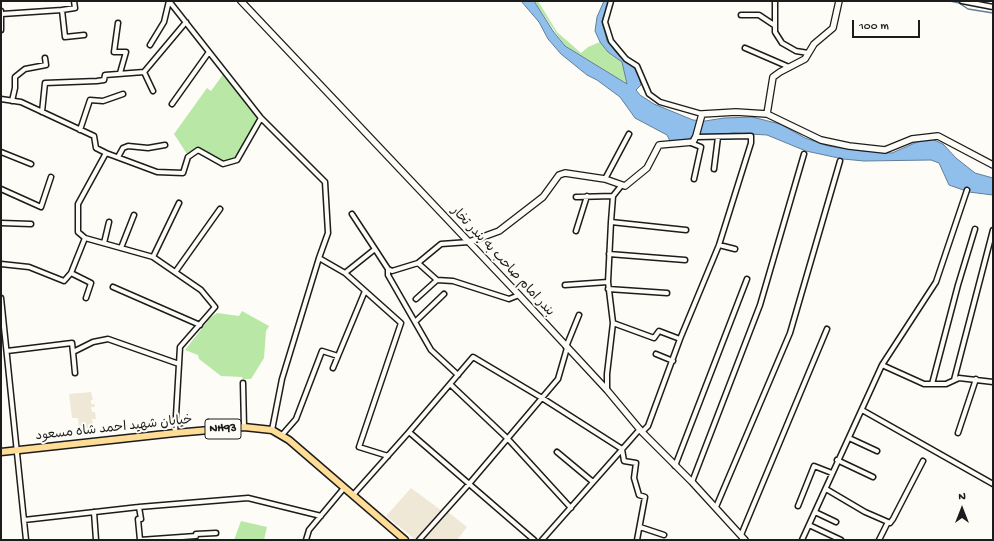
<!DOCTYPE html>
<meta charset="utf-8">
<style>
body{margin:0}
#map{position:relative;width:994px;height:541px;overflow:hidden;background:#fdfcf7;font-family:"Gochi Hand",sans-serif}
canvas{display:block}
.frame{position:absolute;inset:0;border:2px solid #1c1c1c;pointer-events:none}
.north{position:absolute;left:942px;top:489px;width:40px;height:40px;-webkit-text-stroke:3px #fdfcf7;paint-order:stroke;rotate:0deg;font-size:11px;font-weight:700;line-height:16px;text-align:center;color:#1c1c1c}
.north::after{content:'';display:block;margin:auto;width:14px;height:18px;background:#1c1c1c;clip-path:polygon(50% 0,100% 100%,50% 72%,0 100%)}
.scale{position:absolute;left:852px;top:20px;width:68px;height:18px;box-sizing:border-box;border:2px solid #1c1c1c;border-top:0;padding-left:5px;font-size:12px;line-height:14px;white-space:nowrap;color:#1c1c1c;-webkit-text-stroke:3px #fdfcf7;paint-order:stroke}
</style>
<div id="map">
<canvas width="994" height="541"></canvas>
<div class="frame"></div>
<div class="north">N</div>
<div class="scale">100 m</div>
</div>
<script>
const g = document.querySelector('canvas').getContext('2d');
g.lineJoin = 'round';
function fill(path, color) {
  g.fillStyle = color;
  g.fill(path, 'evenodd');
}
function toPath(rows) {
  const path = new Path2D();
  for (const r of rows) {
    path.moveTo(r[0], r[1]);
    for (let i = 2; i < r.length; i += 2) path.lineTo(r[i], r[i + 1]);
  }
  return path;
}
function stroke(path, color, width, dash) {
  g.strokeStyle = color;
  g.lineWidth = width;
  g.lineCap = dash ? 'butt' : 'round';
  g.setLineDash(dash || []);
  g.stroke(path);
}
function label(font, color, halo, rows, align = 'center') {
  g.font = font + ' "Gochi Hand","Playpen Sans Arabic",sans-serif';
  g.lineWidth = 4;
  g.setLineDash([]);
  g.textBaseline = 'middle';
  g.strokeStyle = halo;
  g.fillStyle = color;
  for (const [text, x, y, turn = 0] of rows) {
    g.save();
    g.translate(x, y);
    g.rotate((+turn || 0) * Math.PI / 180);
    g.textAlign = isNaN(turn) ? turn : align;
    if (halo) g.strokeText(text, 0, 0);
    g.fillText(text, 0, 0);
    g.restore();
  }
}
const built = toPath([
 [91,392,93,400,91,400,91,404,94,404,95,407,91,407,92,412,95,412,96,419,92,419,94,429,83,430,83,427,79,428,78,418,72,418,69,394],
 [411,488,442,511,416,540,386,516],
 [448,512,467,527,457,540,422,540]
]);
const green = toPath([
 [534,1,538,1,557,32,581,53,588,47,600,42,608,52,622,62,627,84,565,46],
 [224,73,260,118,236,158,222,162,199,147,189,157,174,134,207,88,211,91],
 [242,311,269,326,266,331,264,358,251,379,243,379,242,377,221,376,199,359,198,355,185,350,210,318,217,313,239,316],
 [241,521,267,527,264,540,234,540]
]);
const water = toPath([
 [521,1,534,1,553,31,565,46,627,84,622,62,608,52,600,42,595,31,597,17,604,1,610,1,602,21,607,41,620,57,632,64,638,70,641,85,636,90,640,95,654,104,693,120,705,121,724,118,752,117,780,124,805,138,828,146,864,151,892,153,924,139,932,139,943,144,956,158,975,173,993,178,993,195,969,192,949,185,939,163,931,160,864,161,843,159,806,151,767,135,733,133,705,137,693,135,689,139,670,141,667,135,635,118,620,97,597,80,587,75,561,54,548,39,539,22,521,1]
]);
const stream = toPath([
 [950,1,959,3,968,9,993,13]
]);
const street = toPath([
 [169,1,261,118,325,182,328,233,319,258,345,273,375,249,388,269,388,275,431,350,458,375],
 [611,1,605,22,611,41,626,59,637,66,649,94,660,102,702,114],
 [775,1,775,32,782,43,796,51,808,53],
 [962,1,993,7],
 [62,10,75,8,74,1],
 [1,11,1,30],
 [2,14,62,10,65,37,84,35],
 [741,15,759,15,774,25],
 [118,23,114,52,126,52,120,73],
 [150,45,164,22,169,1],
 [745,48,789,67],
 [144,72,153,91],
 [1,99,21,102,94,136,96,148,106,153],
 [12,101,15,88,15,77,25,69,46,65,45,58],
 [172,104,209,52],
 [42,112,45,83,97,81,104,80,105,75,144,72,186,22],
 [80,130,90,100,103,101,123,94],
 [691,143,701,147,694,179],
 [1,152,31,164],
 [118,157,123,148,128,146,148,148,165,145],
 [714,169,718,137],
 [605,179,629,134],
 [1,189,41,207,51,177],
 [576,197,613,196],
 [352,214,375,249],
 [611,222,686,230],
 [1,223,31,224],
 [576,231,587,196],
 [85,238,78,232,78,204,106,153,157,172,183,173,188,157,198,150,223,164,237,160,261,118],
 [104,243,109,222],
 [719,245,735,249],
 [121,248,134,215],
 [609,254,685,260],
 [153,257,179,203],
 [418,263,437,280],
 [1,264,29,267,64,281,71,273,85,238,153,257,201,290,215,307,180,347,175,433],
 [388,269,392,271,418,263,441,244,469,242],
 [176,271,220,209],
 [71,273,91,283,86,298],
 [345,273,401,323,359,447,388,456],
 [565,285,608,282],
 [113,287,200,325],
 [608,289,667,293],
 [1,298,26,540],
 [416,299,437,280,453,281,509,299,519,295],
 [416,321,444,294],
 [613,323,654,338,659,331,680,339],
 [566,347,579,315],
 [7,351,72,343,73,352,93,342,108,339,179,364],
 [73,352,75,373],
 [656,354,673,361],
 [882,365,924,384,946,384,959,378,993,382],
 [333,368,365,291],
 [954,380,993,230],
 [243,383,244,427],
 [932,384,958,285,975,229],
 [607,390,607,374,613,323,608,282,611,222,613,196,621,186],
 [862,410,993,484],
 [272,430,282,379,319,258],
 [409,432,450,384],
 [642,432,648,426,680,339,719,245,751,143,751,136,696,137],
 [958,433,976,379],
 [282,435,296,419,322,351,338,356],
 [849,438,877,451],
 [557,452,593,482],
 [837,460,873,477],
 [675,466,747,279],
 [692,482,760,305,804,154],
 [826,489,865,512,888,522,879,540],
 [353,495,409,432,534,540],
 [798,506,814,466,832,473],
 [139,507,141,519,138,519,140,540,196,536,196,534,216,533],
 [716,507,790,333,840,161],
 [571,508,508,439,450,384,473,357,542,398,622,449,624,461,636,463,634,478,639,495,645,497,637,540],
 [94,512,96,540],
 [815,512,836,522],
 [24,520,139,507,248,498,321,516],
 [888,522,890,523,893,519,923,461],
 [809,525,841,540],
 [640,527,664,535],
 [741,535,827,329],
 [306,540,309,530,344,488],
 [419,540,469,484,558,379,567,348],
 [542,540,640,429],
 [802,540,882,365,936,282,967,190]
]);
const secondary = toPath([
 [241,1,519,295,607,390,642,432,692,482,745,540],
 [767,114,821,140,849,146,885,150,912,139,938,136,993,165],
 [469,242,499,231,543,197,559,175,565,173,605,179,625,186,647,168,659,145,693,142,696,136,702,114,736,112,767,114,773,77,780,72,805,59,814,44,833,28,839,1]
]);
const primary = toPath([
 [1,452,175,433,244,427,272,430,289,440,405,540]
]);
const shields = [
 [223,429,36]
];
const shieldNames = [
 ["NH93",223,429]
];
const streetNames = [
 ["بندر امام صاحب به بندر تخار",502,262,47],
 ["خیابان شهید احمد شاه مسعود",114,429,-6]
];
fill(built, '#f0e8d6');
fill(green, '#b9e7a6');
fill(water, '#90bfeb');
stroke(water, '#627e98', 1);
stroke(stream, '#627e98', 1.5);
stroke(street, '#1c1c1c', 7);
stroke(secondary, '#1c1c1c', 8);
stroke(primary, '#1c1c1c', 9);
stroke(street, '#fdfcf7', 4);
stroke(secondary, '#fdfcf7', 5.5);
stroke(primary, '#ffdd96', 6);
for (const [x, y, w] of shields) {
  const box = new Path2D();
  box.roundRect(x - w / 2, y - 10, w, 20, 3);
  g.fillStyle = '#fdfcf7';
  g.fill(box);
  stroke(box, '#1c1c1c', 1);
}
label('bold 12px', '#1c1c1c', null, shieldNames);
label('13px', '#1c1c1c', '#fdfcf7', streetNames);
</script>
